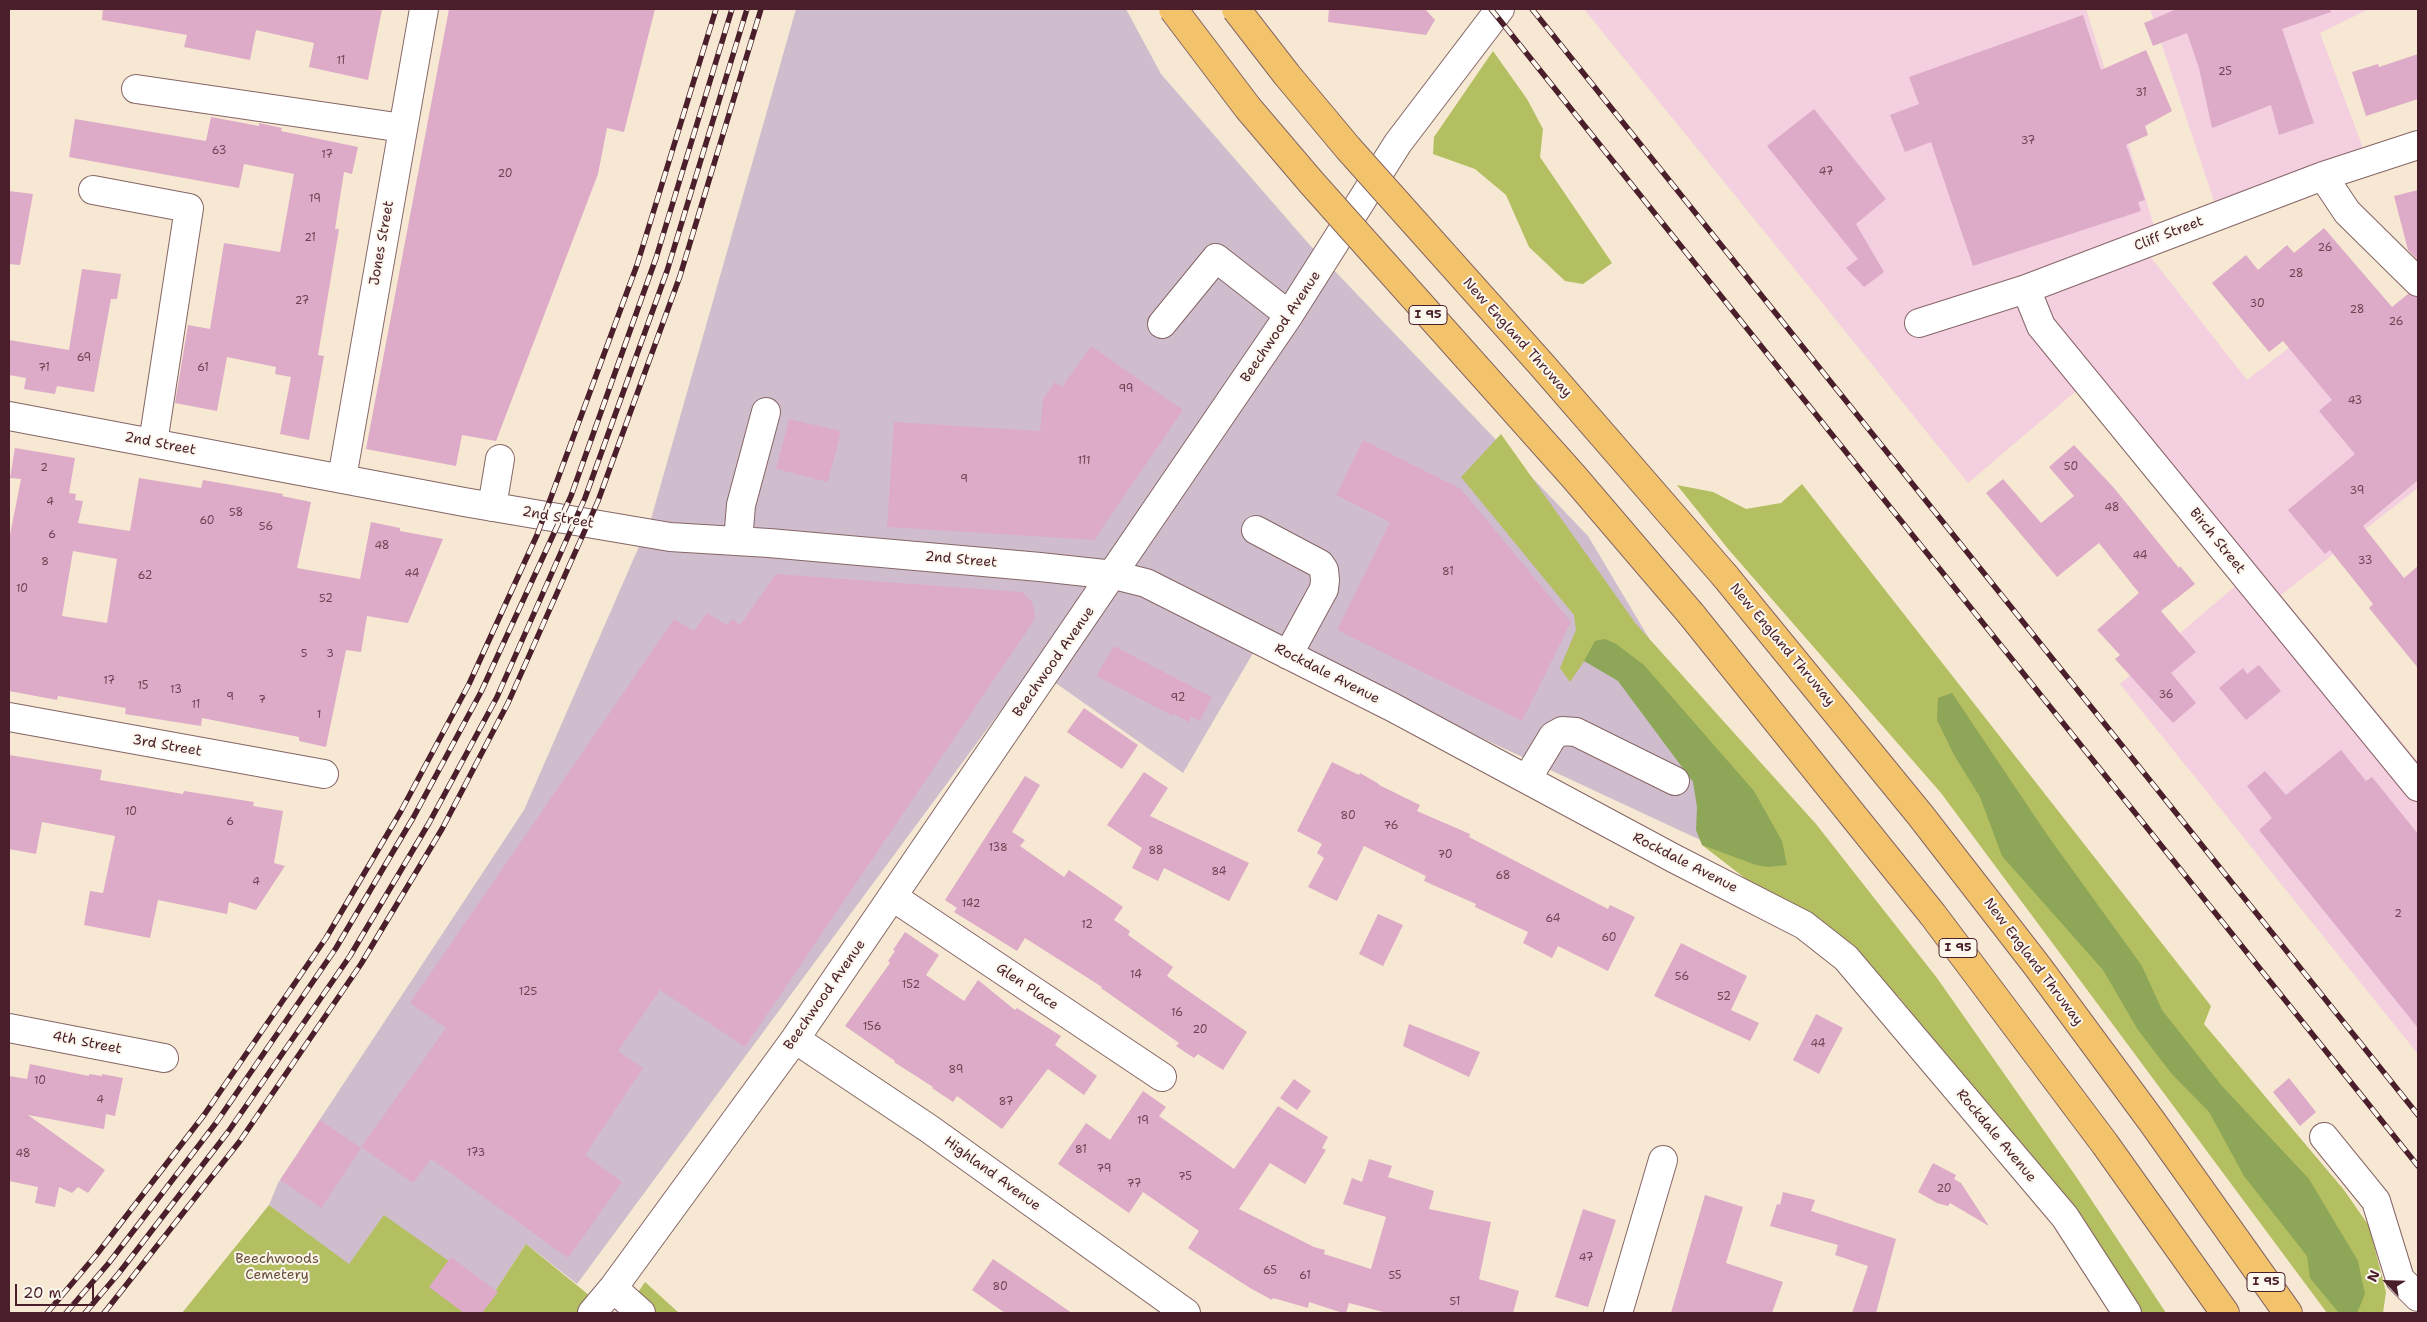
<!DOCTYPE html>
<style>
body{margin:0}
#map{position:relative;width:2427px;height:1322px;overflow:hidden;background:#f6e8d2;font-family:"Shantell Sans",sans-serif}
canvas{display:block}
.frame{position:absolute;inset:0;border:10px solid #4a1f2b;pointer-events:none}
.north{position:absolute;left:2362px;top:1257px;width:50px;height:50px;-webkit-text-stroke:4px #fbf7ec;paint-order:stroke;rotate:294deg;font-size:14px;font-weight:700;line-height:20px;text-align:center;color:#4a1f2b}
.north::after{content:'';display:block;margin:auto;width:18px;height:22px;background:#4a1f2b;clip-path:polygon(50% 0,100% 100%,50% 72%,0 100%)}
.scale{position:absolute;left:15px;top:1284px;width:79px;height:22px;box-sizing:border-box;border:2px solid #4a1f2b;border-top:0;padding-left:6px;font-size:15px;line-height:18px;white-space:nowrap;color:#4a1f2b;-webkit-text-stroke:4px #fbf7ec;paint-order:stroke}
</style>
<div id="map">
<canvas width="2427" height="1322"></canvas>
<div class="frame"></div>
<div class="north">N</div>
<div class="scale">20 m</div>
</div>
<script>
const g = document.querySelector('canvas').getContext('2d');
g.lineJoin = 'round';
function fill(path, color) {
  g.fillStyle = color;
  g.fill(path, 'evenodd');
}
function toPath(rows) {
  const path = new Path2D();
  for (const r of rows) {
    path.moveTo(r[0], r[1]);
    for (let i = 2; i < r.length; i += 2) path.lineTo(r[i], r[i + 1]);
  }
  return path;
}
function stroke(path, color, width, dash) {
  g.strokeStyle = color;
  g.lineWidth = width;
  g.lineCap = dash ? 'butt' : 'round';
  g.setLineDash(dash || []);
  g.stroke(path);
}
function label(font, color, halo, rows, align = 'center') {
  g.font = font + ' "Shantell Sans",sans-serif';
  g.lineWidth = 4;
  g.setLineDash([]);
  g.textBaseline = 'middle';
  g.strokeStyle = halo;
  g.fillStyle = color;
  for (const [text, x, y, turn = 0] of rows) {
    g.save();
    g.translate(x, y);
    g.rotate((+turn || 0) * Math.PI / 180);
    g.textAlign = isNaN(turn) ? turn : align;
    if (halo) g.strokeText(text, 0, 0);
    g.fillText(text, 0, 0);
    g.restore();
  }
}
const built = toPath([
 [1584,9,2086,9,2155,229,2134,236,2247,380,2316,327,2418,463,2418,488,2281,595,2418,762,2418,1054,2120,684,2245,578,2089,380,1968,483],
 [2150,9,2369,9,2320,33,2366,156,2216,207]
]);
const industrial = toPath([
 [796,9,1126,9,1161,74,1308,243,1588,536,1743,796,1711,845,1263,636,1183,773,1033,667,577,1284,526,1244,494,1293,349,1265,269,1205,278,1183,524,810,651,519]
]);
const green = toPath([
 [1493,51,1527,99,1543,129,1540,157,1612,263,1583,284,1565,281,1529,247,1506,195,1475,169,1433,154,1434,137],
 [1501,434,1636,624,1816,824,1937,978,2075,1175,2166,1313,2132,1313,2024,1159,1899,997,1702,845,1733,797,1636,678,1587,657,1570,682,1560,668,1576,630,1574,615,1461,477],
 [1802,484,2211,1006,2204,1024,2344,1190,2369,1226,2386,1292,2383,1313,2327,1313,1941,793,1729,550,1677,485,1713,492,1746,509,1781,503],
 [269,1205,349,1264,384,1215,494,1293,526,1244,611,1313,182,1313],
 [645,1282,679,1313,624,1313]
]);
const forest = toPath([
 [1605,639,1616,644,1644,665,1754,791,1782,841,1787,865,1768,867,1756,865,1702,845,1696,830,1697,807,1693,782,1618,681,1584,661,1595,641],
 [1952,693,2048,836,2142,966,2162,1010,2222,1086,2309,1179,2358,1261,2365,1294,2357,1313,2339,1313,2310,1278,2307,1256,2244,1176,2209,1112,2171,1073,2138,1030,2103,970,2002,856,1980,797,1954,755,1937,720,1938,698]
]);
const building = toPath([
 [103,9,382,9,368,80,309,67,314,43,256,30,250,60,184,47,187,35,102,20],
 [449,9,655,9,624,132,607,128,598,174,496,441,462,435,456,466,366,449],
 [1329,9,1425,9,1435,20,1426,35,1328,22],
 [2177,9,2330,9,2331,12,2282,29,2314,123,2279,135,2271,105,2212,128,2199,68,2187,33,2153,46,2144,23],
 [2083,15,2101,70,2146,50,2172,111,2145,126,2148,135,2126,145,2145,200,2138,202,2141,211,1973,266,1931,142,1905,152,1890,115,1919,104,1909,77],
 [2418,54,2418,99,2366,116,2352,72,2378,64,2379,67],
 [1814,109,1886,199,1856,224,1884,272,1864,287,1846,268,1858,259,1767,146],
 [211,117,259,126,259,123,282,128,281,131,358,147,352,174,344,172,335,229,339,229,318,355,324,356,309,440,280,434,291,377,275,374,276,367,227,357,217,411,175,403,188,325,210,329,224,243,280,252,294,174,244,164,239,188,69,157,75,119,206,141],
 [2418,190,2418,260,2408,250,2394,196],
 [9,191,33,194,20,265,9,264],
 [2324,228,2392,307,2408,294,2418,297,2418,480,2363,526,2404,578,2418,566,2418,668,2369,608,2373,604,2330,550,2325,554,2288,510,2355,454,2319,411,2332,400,2283,341,2269,352,2212,283,2246,255,2258,270,2287,245,2294,253],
 [82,269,121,274,117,299,111,299,94,392,57,386,55,394,24,389,26,378,9,375,9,340,69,350],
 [1091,346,1183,410,1094,540,887,527,894,422,1040,431,1043,399,1055,382,1062,387],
 [789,419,841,431,828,482,776,469],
 [1363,440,1461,489,1571,622,1522,721,1337,630,1390,522,1336,495],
 [2074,445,2114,488,2179,568,2180,566,2195,584,2161,611,2196,652,2171,673,2196,703,2173,723,2115,659,2120,655,2097,630,2139,593,2099,543,2057,577,1986,493,2003,479,2041,523,2074,496,2049,467],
 [15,448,75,458,69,493,76,494,75,500,83,501,78,523,130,531,139,478,201,488,203,480,283,494,282,496,311,502,297,568,360,579,371,522,400,528,400,531,443,539,408,623,367,616,361,652,346,650,326,747,299,741,299,737,202,718,201,726,125,714,126,708,58,696,57,700,9,691,9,540,21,479,10,478],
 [73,551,117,559,107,623,62,616],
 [776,574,1022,592,1032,602,1035,616,1033,622,745,1047,660,990,618,1051,643,1068,585,1155,622,1182,568,1258,431,1159,413,1183,361,1147,446,1028,410,1003,674,619,694,631,707,613,727,625,732,619,740,625],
 [1114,646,1212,697,1200,721,1191,717,1189,722,1174,714,1173,716,1096,676],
 [2259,665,2281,691,2246,720,2219,688,2243,668,2247,674],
 [1084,708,1138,745,1122,769,1067,732],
 [2341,750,2366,781,2372,777,2418,834,2418,1028,2259,830,2272,818,2247,786,2265,771,2286,795],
 [9,755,102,770,100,780,183,794,184,791,254,802,253,806,283,811,274,863,285,866,256,910,229,902,227,914,158,900,150,938,84,925,90,891,103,893,115,836,42,822,36,854,9,849],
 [1332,762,1359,775,1360,773,1379,784,1379,785,1420,805,1417,811,1470,834,1469,837,1608,909,1610,905,1635,917,1608,971,1558,946,1552,958,1523,943,1528,932,1475,907,1476,904,1424,881,1426,876,1364,846,1337,901,1308,887,1324,858,1317,853,1322,844,1297,831],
 [1144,772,1168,788,1150,816,1249,863,1229,901,1164,868,1158,881,1132,868,1142,848,1107,825],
 [1025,776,1040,785,1012,832,1025,840,1020,846,1064,877,1069,870,1123,907,1114,920,1130,931,1128,935,1173,967,1167,976,1247,1032,1223,1070,1198,1054,1194,1058,1176,1046,1179,1043,1101,988,1102,987,1025,938,1017,951,954,912,957,908,945,900],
 [1378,914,1403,925,1383,966,1359,954],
 [905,932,939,955,926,975,964,1001,978,980,1015,1010,1017,1008,1061,1036,1055,1045,1097,1076,1084,1095,1048,1069,1002,1129,957,1096,953,1102,932,1088,933,1087,894,1062,895,1061,845,1026,890,963,888,961,895,951,893,950],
 [1681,943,1747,976,1731,1010,1759,1023,1750,1041,1654,996],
 [1816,1014,1843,1028,1819,1074,1793,1060],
 [1409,1024,1480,1052,1469,1077,1403,1046],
 [30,1064,89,1076,89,1074,102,1076,102,1074,123,1078,115,1116,106,1114,104,1129,28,1115,105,1170,88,1193,78,1187,72,1193,59,1187,55,1207,35,1203,38,1187,9,1181,9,1076,27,1079],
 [2289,1078,2316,1112,2300,1126,2273,1092],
 [1294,1079,1311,1091,1297,1110,1280,1098],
 [1143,1091,1166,1107,1159,1116,1234,1169,1278,1106,1328,1137,1322,1148,1326,1150,1305,1184,1270,1163,1239,1209,1314,1247,1325,1250,1324,1254,1371,1269,1386,1217,1343,1204,1352,1178,1362,1182,1369,1159,1392,1166,1388,1177,1434,1191,1429,1209,1491,1222,1479,1279,1519,1291,1513,1313,1387,1313,1349,1303,1346,1313,1343,1313,1309,1302,1308,1308,1273,1298,1272,1300,1250,1288,1188,1248,1199,1231,1143,1192,1129,1213,1058,1164,1086,1123,1110,1140],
 [320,1120,361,1148,321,1208,280,1180],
 [1933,1163,1956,1175,1954,1179,1961,1183,1989,1226,1950,1203,1948,1206,1937,1203,1918,1192],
 [1783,1192,1815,1200,1811,1211,1896,1239,1876,1313,1852,1313,1868,1266,1835,1255,1838,1245,1770,1226,1777,1204,1780,1205],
 [1705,1195,1743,1207,1726,1263,1783,1282,1772,1313,1671,1313],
 [1583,1209,1616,1220,1588,1307,1555,1297],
 [451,1257,498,1292,482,1313,464,1313,429,1287],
 [993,1259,1072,1313,1005,1313,972,1290]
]);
const minor = toPath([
 [136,89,403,128],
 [2323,176,2347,212,2418,282],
 [93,190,189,208,153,443],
 [2026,289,2041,326,2418,787],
 [1919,323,2026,289,2323,176,2418,145],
 [1162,324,1216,258,1289,315],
 [9,416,464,502,670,537,769,543,1040,567,1114,575,1146,583,1392,707,1675,859,1804,925,1846,958,2065,1217,2127,1313],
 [342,478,424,9],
 [492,507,500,459],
 [1256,530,1320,564,1324,570,1325,580,1324,589,1288,655],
 [738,541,741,505,766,412],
 [9,717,324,774],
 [1527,779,1553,736,1562,731,1576,732,1675,781],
 [893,897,1162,1077],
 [9,1028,164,1058],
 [795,1039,928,1128,1186,1313],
 [2324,1137,2376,1201,2400,1279,2418,1297],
 [613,1288,641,1313],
 [592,1313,613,1288,795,1039,1289,315,1398,143,1500,9],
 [1618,1313,1663,1160]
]);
const highway = toPath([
 [1725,576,1921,816,2038,967,2153,1123,2288,1313],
 [1691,614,1933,915,2105,1144,2225,1313]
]);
const rail = toPath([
 [1491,9,2418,1166],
 [1532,9,2418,1115],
 [47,1313,97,1254,204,1115,326,938,401,811,469,684,537,535,637,265,716,9],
 [66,1313,108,1264,216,1123,336,948,413,818,481,692,571,496,656,258,732,9],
 [85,1313,119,1273,228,1132,350,956,429,823,497,697,585,498,667,271,747,9],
 [104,1313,240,1141,361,964,442,829,508,703,598,501,680,276,761,9]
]);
const highwayBridge = toPath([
 [1173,9,1248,108,1311,182,1574,477,1691,614],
 [1236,9,1287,75,1348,148,1541,364,1725,576]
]);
const numberNames = [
 ["11",341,61],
 ["25",2225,72],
 ["31",2141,93],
 ["37",2028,141],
 ["63",219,151],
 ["17",327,155],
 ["47",1826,172],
 ["20",505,174],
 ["19",315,199],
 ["21",310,238],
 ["26",2325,248],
 ["28",2296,274],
 ["27",302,301],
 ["30",2257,304],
 ["28",2357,310],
 ["26",2396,322],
 ["69",84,358],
 ["71",44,368],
 ["61",203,368],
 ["99",1126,389],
 ["43",2355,401],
 ["111",1084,461],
 ["50",2071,467],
 ["2",44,468],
 ["9",964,479],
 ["39",2357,491],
 ["4",50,502],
 ["48",2112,508],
 ["58",236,513],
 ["60",207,521],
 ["56",266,527],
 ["6",52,535],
 ["48",382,546],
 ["44",2140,556],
 ["33",2365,561],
 ["8",45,562],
 ["81",1448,572],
 ["44",412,574],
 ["62",145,576],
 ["10",22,589],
 ["52",326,599],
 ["5",304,654],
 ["3",330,654],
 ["17",109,681],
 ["15",143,686],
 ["13",176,690],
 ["36",2166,695],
 ["9",230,697],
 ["92",1178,698],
 ["7",262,700],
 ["11",196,705],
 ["1",319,715],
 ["10",131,812],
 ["80",1348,816],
 ["6",230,822],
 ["76",1391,826],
 ["138",998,848],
 ["88",1156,851],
 ["70",1445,855],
 ["84",1219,872],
 ["68",1503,876],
 ["4",256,882],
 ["142",971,904],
 ["2",2398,914],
 ["64",1553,919],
 ["12",1087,925],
 ["60",1609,938],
 ["14",1136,975],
 ["56",1682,977],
 ["152",911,985],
 ["125",528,992],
 ["52",1724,997],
 ["16",1177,1013],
 ["156",872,1027],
 ["20",1200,1030],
 ["44",1818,1044],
 ["89",956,1070],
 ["10",40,1081],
 ["4",100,1100],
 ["87",1006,1102],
 ["19",1143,1121],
 ["81",1081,1150],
 ["173",476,1153],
 ["48",23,1154],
 ["79",1104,1169],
 ["75",1185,1177],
 ["77",1134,1184],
 ["20",1944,1189],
 ["47",1586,1258],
 ["65",1270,1271],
 ["61",1305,1276],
 ["55",1395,1276],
 ["80",1000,1287],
 ["51",1455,1302]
];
const shields = [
 [1428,315,38],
 [1958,948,38],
 [2266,1282,38]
];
const shieldNames = [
 ["I 95",1428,315],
 ["I 95",1958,948],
 ["I 95",2266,1282]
];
const streetNames = [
 ["Cliff Street",2169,234,-21],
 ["Jones Street",382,243,-80],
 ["Beechwood Avenue",1281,327,-56],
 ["New England Thruway",1517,338,48],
 ["2nd Street",160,444,11],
 ["2nd Street",558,518,10],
 ["Birch Street",2217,541,51],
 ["2nd Street",961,560,5],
 ["New England Thruway",1782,645,50],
 ["Beechwood Avenue",1054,662,-55],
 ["Rockdale Avenue",1327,674,27],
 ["3rd Street",167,746,10],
 ["Rockdale Avenue",1685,863,27],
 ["New England Thruway",2033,962,53],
 ["Glen Place",1027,987,34],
 ["Beechwood Avenue",825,995,-55],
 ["4th Street",87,1043,11],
 ["Rockdale Avenue",1996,1136,50],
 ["Highland Avenue",992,1174,36]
];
const parkNames = [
 ["Beechwoods",277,1259],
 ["Cemetery",277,1275]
];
fill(built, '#f3cfdf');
fill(industrial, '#cfbdce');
fill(green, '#b3bf61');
fill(forest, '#8ea657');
fill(building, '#ddabc8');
stroke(minor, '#866565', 30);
stroke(highway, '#866565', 30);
stroke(minor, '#fff', 28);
stroke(highway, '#f2c36a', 28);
stroke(rail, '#4a1f2b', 5.5);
stroke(rail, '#fbf7ec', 4, [11]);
stroke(highwayBridge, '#866565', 30, []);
stroke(highwayBridge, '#f2c36a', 28);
label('11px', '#6f4252', null, numberNames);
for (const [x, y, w] of shields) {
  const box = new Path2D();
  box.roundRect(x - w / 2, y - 9.5, w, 19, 4);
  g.fillStyle = '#fbf7ec';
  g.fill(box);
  stroke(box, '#4a1f2b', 1);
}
label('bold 12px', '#4a1f2b', null, shieldNames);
label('14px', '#4a1f2b', '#fbf7ec', streetNames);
label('14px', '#6a4f3b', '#fbf7ec', parkNames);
</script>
